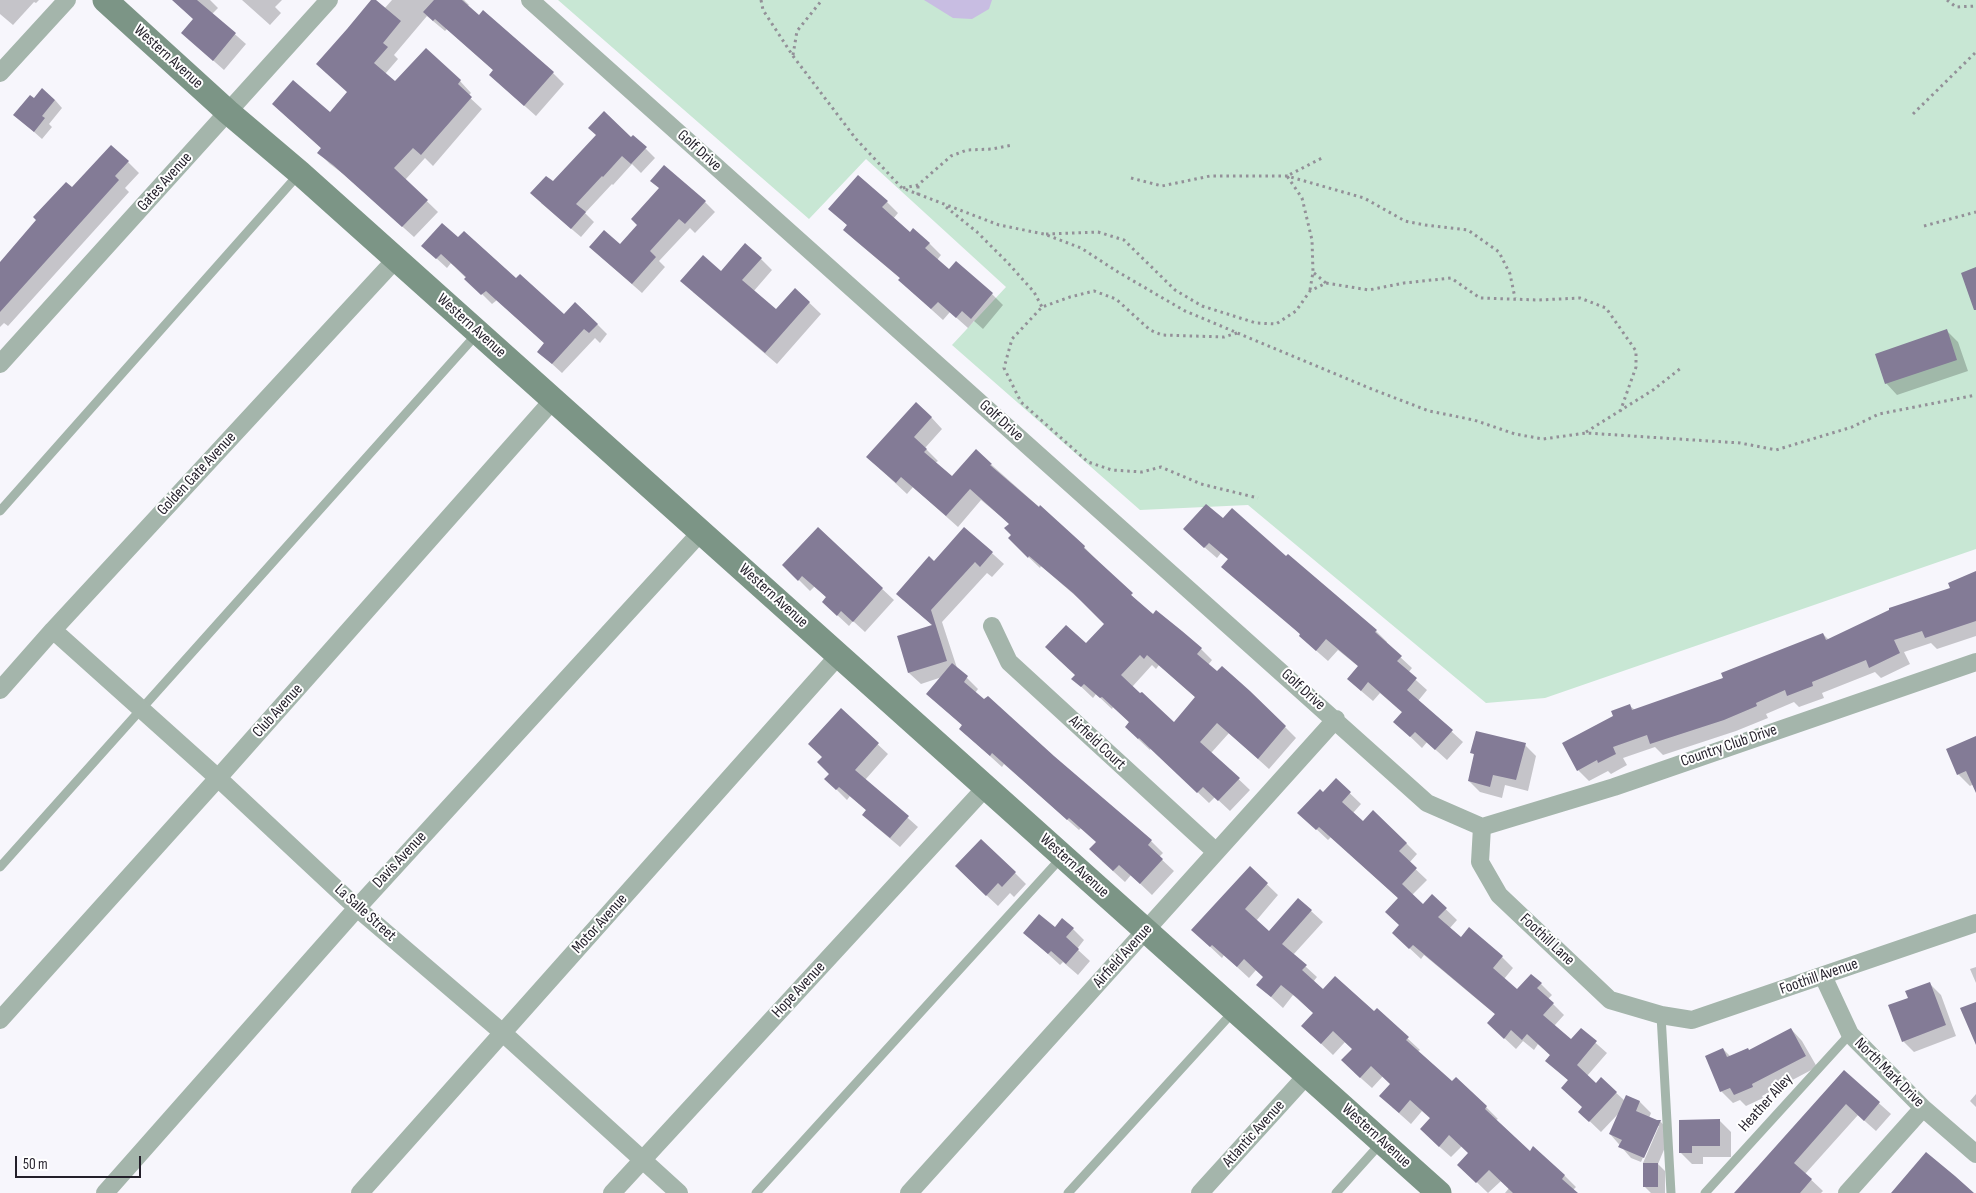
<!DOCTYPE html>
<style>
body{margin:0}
#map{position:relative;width:1976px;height:1193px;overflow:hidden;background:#f7f6fc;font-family:"Sofia Sans Condensed",sans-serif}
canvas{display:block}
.scale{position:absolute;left:15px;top:1156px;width:126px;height:22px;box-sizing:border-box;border:2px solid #231f2a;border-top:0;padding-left:6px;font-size:15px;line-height:18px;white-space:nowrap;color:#231f2a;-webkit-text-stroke:4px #fff;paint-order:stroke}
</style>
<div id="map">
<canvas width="1976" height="1193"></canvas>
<div class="scale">50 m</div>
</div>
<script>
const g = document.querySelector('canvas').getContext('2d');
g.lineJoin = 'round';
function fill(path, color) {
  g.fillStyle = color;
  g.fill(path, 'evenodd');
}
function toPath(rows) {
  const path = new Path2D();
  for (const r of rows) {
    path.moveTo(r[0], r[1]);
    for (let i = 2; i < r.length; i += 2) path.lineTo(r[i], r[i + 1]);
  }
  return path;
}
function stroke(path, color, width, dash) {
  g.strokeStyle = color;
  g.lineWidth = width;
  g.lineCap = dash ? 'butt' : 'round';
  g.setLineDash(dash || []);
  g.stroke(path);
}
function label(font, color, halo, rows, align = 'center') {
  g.font = font + ' "Sofia Sans Condensed",sans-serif';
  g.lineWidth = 4;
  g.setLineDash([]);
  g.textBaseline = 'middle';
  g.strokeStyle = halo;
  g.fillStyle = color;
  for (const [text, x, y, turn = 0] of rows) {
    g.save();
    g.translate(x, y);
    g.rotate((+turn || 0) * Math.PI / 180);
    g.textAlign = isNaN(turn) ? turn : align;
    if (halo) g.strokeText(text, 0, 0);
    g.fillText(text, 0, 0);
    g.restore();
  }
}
const green = toPath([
 [558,0,1976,0,1976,549,1545,698,1486,703,1248,505,1140,510,952,345,1006,287,866,159,809,219]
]);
const water = toPath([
 [924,0,992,0,989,9,972,19,953,18]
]);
const shadow = toPath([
 [0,0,39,0,36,3,34,2,13,25,0,14],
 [178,0,210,0,218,8,212,14,246,44,224,70,182,33,194,19],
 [242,0,282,0,275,7,281,13,270,25],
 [372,0,384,9,392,0,464,0,469,5,467,6,553,73,564,84,536,116,490,75,494,71,447,29,445,31,427,16,394,55,398,59,385,74,395,83,460,81,471,93,468,96,482,109,433,166,425,158,405,180,438,212,414,237,346,176,330,164,319,153,322,149,273,104,330,114,348,93],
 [34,100,55,100,62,108,49,124,52,127,42,139,15,115],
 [633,136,655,158,641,173,632,164,613,185,612,184,585,213,594,222,581,237,541,203,554,183],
 [128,162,139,173,125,188,129,192,8,326,4,323,0,327,0,269,72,189],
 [705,202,715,212,695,233,690,228,659,261,665,267,642,293,601,257],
 [887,202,898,213,893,219,910,234,914,230,930,244,941,255,937,260,949,271,992,294,1003,305,983,329,974,321,968,328,950,312,943,320,911,291,901,279,856,241,845,230,848,226,830,209],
 [459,239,564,315,597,324,607,334,600,343,595,338,562,373,539,352,545,344,497,300,492,304,451,263,447,268,423,246],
 [761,259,772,270,753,292,776,311,795,289,821,314,777,364,693,292,721,273],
 [1947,331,1958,342,1968,371,1897,395,1886,383],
 [931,417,942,429,925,448,938,461,935,463,952,478,976,451,1084,547,1142,606,1201,649,1212,660,1208,665,1217,673,1250,692,1296,738,1269,769,1229,733,1211,753,1250,790,1230,811,1215,797,1209,803,1151,748,1150,750,1137,738,1130,723,1113,707,1112,709,1096,694,1093,698,1073,679,1076,675,1086,645,1106,624,1085,604,1041,566,1040,568,1020,549,1013,535,1010,524,981,500,958,527,913,487,907,494,879,468],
 [1152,665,1156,669,1159,665,1196,698,1174,723,1132,687],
 [1223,520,1286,557,1376,631,1387,642,1386,644,1412,668,1408,673,1427,690,1418,701,1463,742,1447,760,1427,742,1422,748,1395,722,1403,713,1380,693,1373,701,1360,690,1359,667,1338,650,1328,661,1312,647,1229,560,1221,553,1217,558,1196,540],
 [964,528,1004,564,992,577,987,573,942,622,957,668,978,689,975,693,1138,828,1163,853,1159,857,1174,871,1152,895,1131,875,1125,882,1102,861,1097,842,1081,828,1079,830,1004,764,1002,767,960,729,963,726,928,694,942,677,921,684,909,673,898,637,934,626,909,605,934,562],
 [818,529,894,600,865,632,853,621,849,626,835,613,827,598,815,586,810,591,784,565],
 [1976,572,1976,636,1937,649,1931,643,1904,652,1910,664,1881,678,1875,672,1822,693,1824,698,1799,707,1794,702,1766,714,1768,718,1736,731,1663,755,1655,747,1623,758,1627,765,1611,774,1608,771,1589,781,1578,770,1614,716,1630,706,1635,710,1724,678,1823,634,1829,640,1952,589],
 [841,710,888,754,865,780,918,827,900,847,874,825,867,811,850,796,847,800,836,789,823,757],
 [1976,737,1976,786,1974,784,1970,786,1958,774],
 [1525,745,1536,756,1528,791,1505,785,1502,798,1480,792,1469,781,1475,756,1472,752],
 [1336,780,1361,804,1353,813,1363,822,1406,843,1417,854,1409,863,1427,880,1412,895,1423,906,1432,896,1457,920,1449,929,1461,939,1502,957,1513,968,1504,979,1517,991,1541,984,1552,995,1548,999,1564,1015,1554,1026,1571,1041,1581,1030,1607,1053,1587,1076,1596,1084,1601,1079,1625,1101,1640,1102,1651,1113,1649,1118,1660,1121,1671,1133,1658,1164,1665,1171,1665,1193,1651,1193,1645,1187,1643,1163,1659,1126,1657,1126,1641,1162,1631,1158,1610,1134,1619,1113,1601,1132,1580,1112,1583,1108,1569,1081,1547,1061,1551,1056,1538,1044,1534,1050,1523,1041,1516,1049,1500,1034,1496,1015,1424,955,1421,959,1405,944,1401,925,1399,899,1331,837,1328,840,1299,813,1323,794],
 [1250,868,1278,895,1256,921,1269,933,1299,900,1323,922,1293,955,1317,977,1313,982,1323,990,1374,1013,1377,1010,1420,1050,1417,1052,1452,1083,1456,1079,1486,1107,1498,1119,1496,1120,1530,1152,1565,1176,1576,1187,1573,1190,1577,1193,1505,1193,1509,1188,1501,1181,1488,1193,1459,1165,1470,1153,1462,1146,1451,1157,1433,1141,1431,1119,1422,1111,1411,1124,1392,1107,1391,1084,1383,1076,1372,1088,1354,1072,1353,1049,1345,1042,1333,1055,1314,1037,1314,1013,1310,1010,1293,995,1283,1008,1258,985,1265,977,1256,970,1249,978,1224,955,1222,958,1204,941],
 [1015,873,1026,884,1014,897,1010,893,998,906,968,878],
 [1055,929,1073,929,1084,940,1077,949,1090,961,1078,975,1063,962,1060,965,1025,933],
 [1976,967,1976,983,1970,969],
 [1929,983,1941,995,1956,1036,1914,1052,1903,1041,1910,999],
 [1791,1029,1802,1041,1817,1067,1762,1096,1763,1098,1746,1106,1740,1100,1733,1103,1721,1091,1723,1049,1731,1057,1749,1051],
 [1844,1072,1891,1114,1876,1131,1858,1115,1805,1174,1823,1191,1821,1193,1735,1193],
 [1976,1094,1976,1107,1970,1101],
 [1719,1120,1731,1132,1731,1157,1703,1157,1703,1164,1692,1164,1680,1152]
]);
const building = toPath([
 [172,0,197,0,236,33,213,61,181,33,193,19],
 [371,0,376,0,401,21,383,43,388,47,374,63,395,81,426,48,461,80,458,84,472,97,421,155,413,148,394,168,428,200,402,227,333,165,317,153,321,148,272,104,293,80,330,112,347,92,316,64,347,29],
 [434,0,462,0,479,15,483,10,554,72,524,106,489,75,493,70,435,19,433,21,423,12],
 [42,88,55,100,42,116,45,118,34,132,13,115,30,95,34,98],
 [604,111,631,137,633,135,647,147,631,164,622,156,603,177,602,176,576,204,586,212,571,229,530,193,546,176,553,181,596,135,588,128],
 [111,145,129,161,115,176,119,180,0,312,0,262,36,220,33,217,66,182,72,187],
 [664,165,706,201,685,224,679,219,650,251,656,257,632,284,589,247,604,230,620,244,637,225,631,219,659,188,650,181],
 [858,175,888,201,882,207,910,232,913,228,930,243,925,248,949,269,956,261,993,293,971,319,962,311,956,318,938,302,931,309,898,280,900,278,843,230,847,225,828,209],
 [442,223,458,237,464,231,516,278,520,274,564,314,575,302,598,324,589,333,584,329,552,364,537,352,544,343,486,291,481,295,464,279,466,277,441,254,436,259,421,246],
 [745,243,762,258,742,280,776,309,795,288,810,302,765,353,680,281,703,255,721,271],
 [1976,267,1976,310,1974,310,1961,273],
 [1947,329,1957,360,1885,384,1875,354],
 [916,402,932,417,914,437,927,449,924,452,952,476,976,449,992,464,990,465,1039,507,1040,505,1085,546,1084,548,1133,593,1131,595,1153,614,1156,610,1182,631,1202,648,1197,654,1217,671,1222,666,1250,691,1286,726,1258,759,1217,723,1200,742,1240,778,1218,801,1203,787,1197,793,1139,738,1138,739,1125,727,1129,722,1102,697,1100,698,1084,684,1081,687,1071,679,1075,675,1045,647,1066,625,1086,643,1104,624,1073,593,1029,556,1028,558,1008,538,1011,535,1004,528,1009,524,970,489,946,516,901,477,896,483,866,457],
 [1140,655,1144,659,1147,655,1195,697,1174,722,1142,692,1140,693,1121,675],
 [1206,504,1223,518,1232,508,1286,556,1288,554,1377,630,1375,632,1402,656,1397,661,1417,678,1407,690,1453,730,1435,750,1415,732,1410,737,1393,722,1402,712,1368,682,1361,691,1347,679,1358,666,1326,639,1316,651,1299,636,1300,634,1221,567,1228,559,1209,543,1204,548,1183,529],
 [818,527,883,588,853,622,841,611,837,616,822,602,826,597,802,576,798,581,782,565],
 [964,527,993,552,980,567,975,562,931,610,947,661,908,673,897,636,932,625,896,594,929,556,934,561],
 [1976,571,1976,621,1925,638,1922,631,1894,640,1900,653,1869,668,1866,660,1812,682,1813,686,1787,696,1785,690,1756,703,1757,706,1724,720,1650,744,1647,735,1613,747,1616,754,1598,763,1597,760,1577,771,1562,743,1613,716,1611,711,1630,704,1632,710,1723,678,1721,673,1823,633,1826,640,1889,610,1889,608,1950,588,1948,583],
 [952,663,968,676,964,682,984,699,988,696,1054,756,1152,840,1148,845,1163,859,1140,884,1119,865,1113,871,1089,849,1096,842,1069,818,1067,820,992,753,990,756,959,729,962,725,926,694],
 [841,708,879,743,855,770,909,816,890,838,862,815,866,810,839,787,836,790,824,779,829,774,817,762,822,757,808,744],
 [1476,731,1526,743,1516,780,1493,775,1490,787,1468,781,1474,754,1470,753],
 [1976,736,1976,793,1966,771,1957,775,1946,749],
 [1336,778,1351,792,1342,802,1363,821,1373,810,1407,843,1399,851,1417,868,1402,884,1423,904,1432,894,1447,908,1438,917,1461,937,1469,927,1503,956,1493,968,1517,989,1531,974,1542,983,1537,988,1554,1003,1543,1015,1571,1039,1581,1028,1597,1041,1577,1065,1596,1083,1601,1077,1617,1092,1589,1122,1578,1112,1582,1107,1561,1088,1568,1080,1545,1061,1550,1055,1527,1034,1522,1040,1511,1030,1504,1039,1487,1023,1495,1014,1413,945,1409,949,1392,933,1399,925,1385,912,1398,898,1319,827,1316,830,1297,813,1320,789,1323,792],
 [981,839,1016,872,1002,887,998,883,986,896,955,866],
 [1250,866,1268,883,1245,909,1269,931,1298,898,1312,910,1282,944,1307,965,1302,970,1323,989,1335,976,1374,1011,1377,1008,1409,1037,1406,1040,1452,1081,1456,1077,1487,1106,1485,1109,1530,1151,1533,1146,1565,1175,1562,1179,1578,1193,1513,1193,1489,1170,1476,1183,1457,1165,1468,1153,1449,1135,1439,1147,1420,1129,1430,1118,1410,1100,1399,1113,1379,1096,1390,1084,1371,1066,1360,1078,1341,1060,1352,1049,1333,1031,1321,1044,1301,1026,1313,1013,1297,998,1281,985,1271,997,1256,985,1263,977,1244,959,1237,967,1212,945,1210,947,1191,930],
 [1039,914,1055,927,1062,918,1074,928,1066,937,1079,949,1066,964,1051,951,1048,954,1023,933],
 [1930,982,1946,1025,1902,1042,1888,1005,1908,998,1905,991],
 [1976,1002,1976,1045,1960,1008],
 [1791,1028,1806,1056,1752,1084,1753,1087,1734,1095,1730,1088,1720,1092,1705,1056,1723,1048,1727,1057,1748,1048,1749,1050],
 [1844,1070,1880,1102,1864,1121,1846,1104,1824,1129,1794,1163,1812,1179,1800,1193,1734,1193],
 [1626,1095,1640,1101,1636,1111,1657,1120,1661,1120,1644,1158,1618,1147,1622,1140,1609,1134],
 [1720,1119,1720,1146,1692,1146,1692,1153,1679,1153,1679,1120],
 [1926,1152,1955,1176,1974,1193,1891,1193],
 [1643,1163,1658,1163,1658,1187,1643,1187]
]);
const path = toPath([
 [761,0,763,10,793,56,856,139,902,188,999,225,1044,234,1081,248,1118,272,1185,311,1369,388,1429,411,1474,420,1515,434,1543,439,1586,433,1740,443,1776,450,1852,427,1879,414,1976,395],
 [1947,0,1956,7,1976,6],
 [793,55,797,31,822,0],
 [1913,114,1976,52],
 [1131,178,1162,186,1210,176,1287,176,1364,198,1405,221,1425,225,1468,230,1499,252,1510,274,1515,298],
 [903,188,918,185,951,156,967,150,992,149,1012,145],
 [918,195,918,185],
 [946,207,977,232,1008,263,1034,292,1042,307],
 [1924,226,1976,212],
 [1046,234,1098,232,1124,240,1175,290,1202,306,1256,323,1276,324,1296,311,1310,291,1326,283,1369,290,1404,283,1451,278,1480,298,1539,300,1580,298,1606,308,1636,351,1636,367,1620,412],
 [1314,273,1326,283],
 [1310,290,1313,272,1312,240,1302,198,1287,176,1322,158],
 [1237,333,1224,337,1162,335,1150,330,1116,299,1094,291,1070,297,1042,307,1012,339,1004,368,1021,402,1088,462,1112,470,1142,472,1161,467,1201,484,1258,498],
 [1586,432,1653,390,1681,368]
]);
const lane = toPath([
 [0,511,298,175],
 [0,867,476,335],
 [1661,1015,1671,1193],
 [756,1193,1061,858],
 [1068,1193,1233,1012],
 [1336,1193,1381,1143],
 [1705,1193,1850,1034]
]);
const street = toPath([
 [530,0,1427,803,1482,827],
 [0,73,67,0],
 [0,364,329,0],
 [992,626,1009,662,1215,851],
 [53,630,218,778,357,908,503,1033,679,1193],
 [0,690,53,630,396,259],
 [1482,827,1480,862,1499,895,1610,1000,1661,1015,1692,1020,1976,923],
 [1482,827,1614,787,1976,662],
 [1823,976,1850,1034,1923,1108,1976,1154],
 [0,1020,218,778,553,400],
 [105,1193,357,908,701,532],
 [360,1193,839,655],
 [612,1193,986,787],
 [909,1193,1336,719],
 [1200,1193,1307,1075],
 [1847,1193,1923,1108]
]);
const secondary = toPath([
 [105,0,228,112,300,173,1439,1193]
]);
const streetNames = [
 ["Western Avenue",168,57,42],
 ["Golf Drive",699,151,42],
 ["Gates Avenue",165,182,-48],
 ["Western Avenue",471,326,42],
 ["Golf Drive",1001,421,42],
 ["Golden Gate Avenue",197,474,-47],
 ["Western Avenue",773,596,42],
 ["Golf Drive",1303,690,42],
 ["Club Avenue",278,711,-48],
 ["Airfield Court",1097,743,43],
 ["Country Club Drive",1729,746,-19],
 ["Davis Avenue",400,860,-47],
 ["Western Avenue",1074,866,42],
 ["La Salle Street",365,913,42],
 ["Motor Avenue",600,924,-48],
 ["Foothill Lane",1547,940,43],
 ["Airfield Avenue",1123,956,-48],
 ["Foothill Avenue",1819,977,-19],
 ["Hope Avenue",799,990,-47],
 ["North Mark Drive",1889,1073,45],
 ["Heather Alley",1766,1103,-48],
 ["Atlantic Avenue",1254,1134,-48],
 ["Western Avenue",1376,1136,42]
];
fill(green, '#c8e7d4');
fill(water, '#c8bde2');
fill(shadow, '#0003');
fill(building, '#837b96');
stroke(path, '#939098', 3, [2.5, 4]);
stroke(lane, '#a4b5ab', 9);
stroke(street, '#a4b5ab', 18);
stroke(secondary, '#7c9586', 25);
label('16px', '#231f2a', '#fff', streetNames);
</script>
